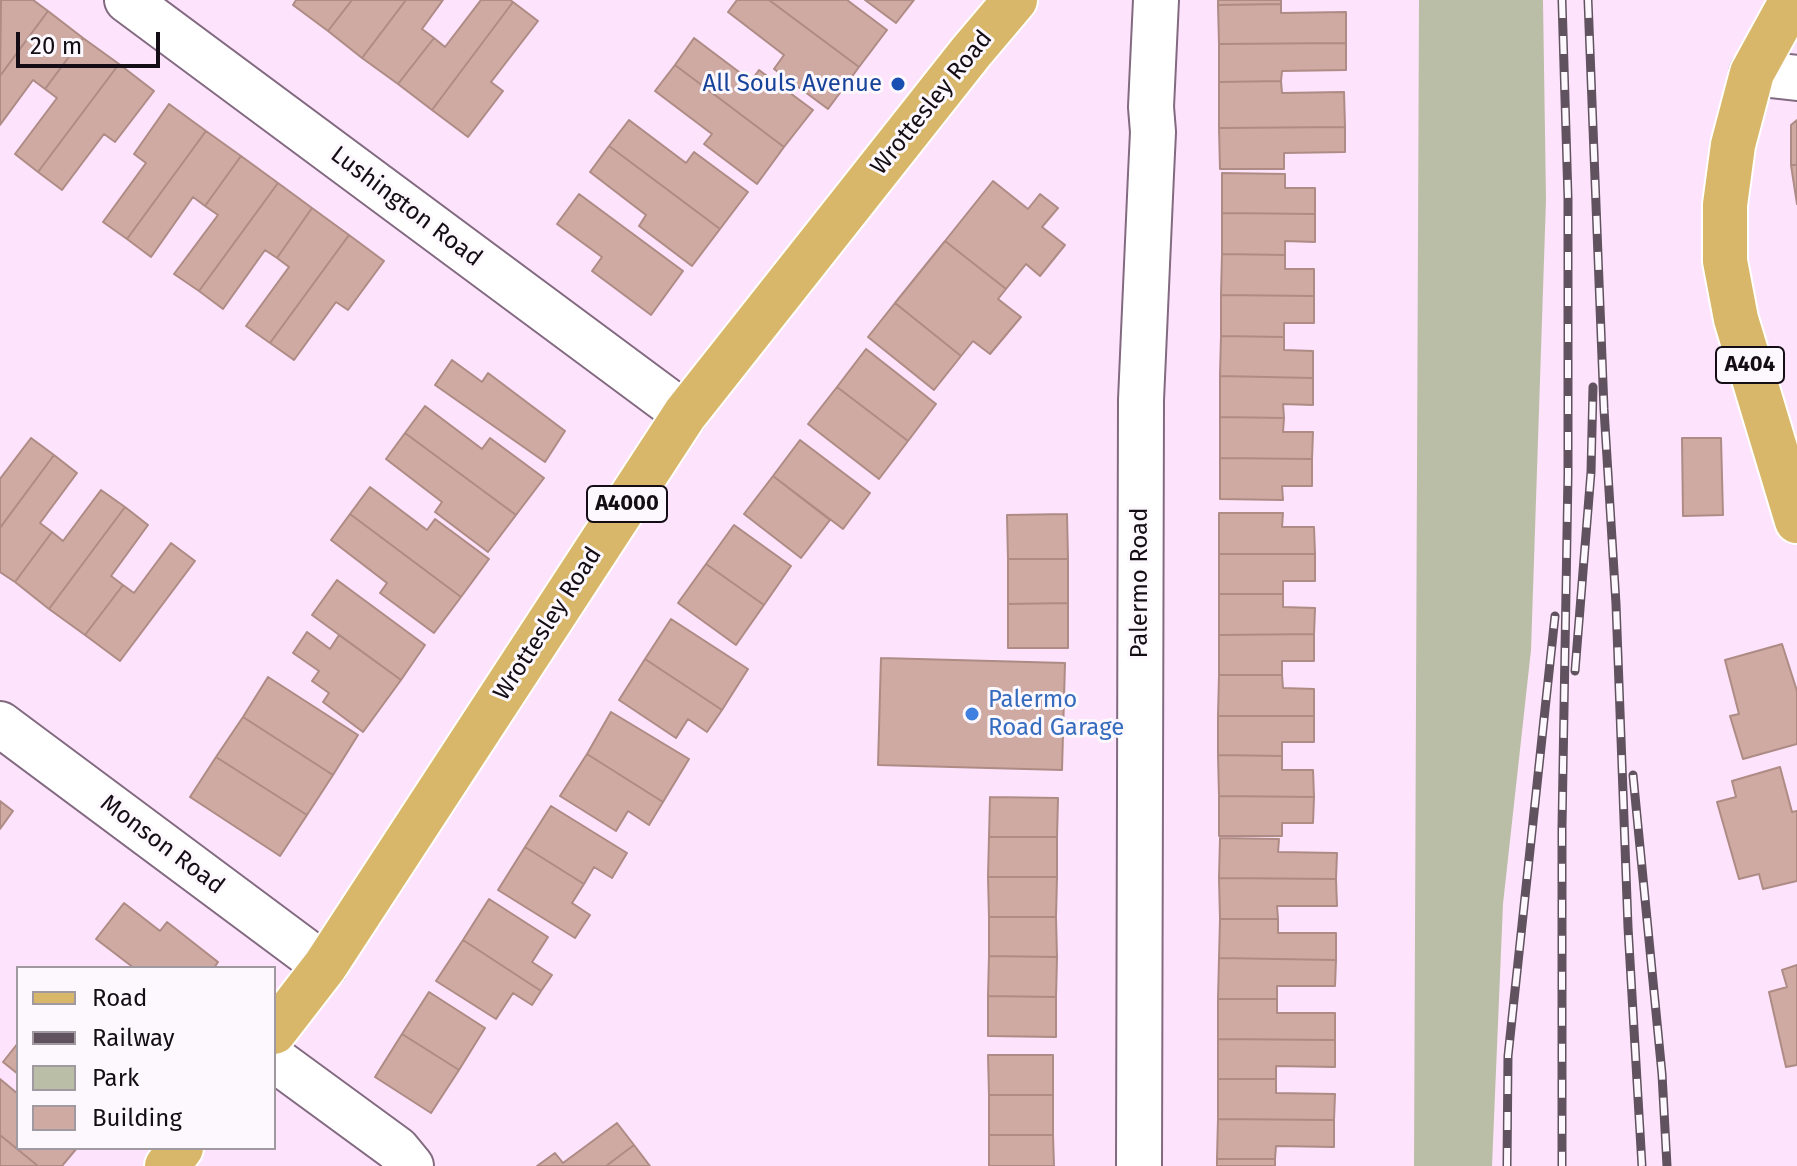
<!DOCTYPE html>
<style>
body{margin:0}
#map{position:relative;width:1797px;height:1166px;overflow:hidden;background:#fee3fc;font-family:"Fira Sans",sans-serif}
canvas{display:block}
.legend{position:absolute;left:16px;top:966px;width:260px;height:184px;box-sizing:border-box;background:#fdf8fd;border:2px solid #a09aa0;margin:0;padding:10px 14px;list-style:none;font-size:24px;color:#150d15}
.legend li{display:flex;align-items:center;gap:16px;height:40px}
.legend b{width:40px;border:2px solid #a09aa0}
.scale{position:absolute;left:16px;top:32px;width:144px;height:36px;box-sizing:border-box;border:4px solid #150d15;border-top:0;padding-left:10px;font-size:24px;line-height:28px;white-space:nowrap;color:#150d15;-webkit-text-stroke:6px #fdf8fd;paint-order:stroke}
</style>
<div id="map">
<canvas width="1797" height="1166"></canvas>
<ul class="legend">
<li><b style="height:10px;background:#d9b76a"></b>Road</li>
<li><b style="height:10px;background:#60525f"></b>Railway</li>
<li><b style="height:22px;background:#bbbea6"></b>Park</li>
<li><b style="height:22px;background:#ceaaa3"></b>Building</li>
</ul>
<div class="scale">20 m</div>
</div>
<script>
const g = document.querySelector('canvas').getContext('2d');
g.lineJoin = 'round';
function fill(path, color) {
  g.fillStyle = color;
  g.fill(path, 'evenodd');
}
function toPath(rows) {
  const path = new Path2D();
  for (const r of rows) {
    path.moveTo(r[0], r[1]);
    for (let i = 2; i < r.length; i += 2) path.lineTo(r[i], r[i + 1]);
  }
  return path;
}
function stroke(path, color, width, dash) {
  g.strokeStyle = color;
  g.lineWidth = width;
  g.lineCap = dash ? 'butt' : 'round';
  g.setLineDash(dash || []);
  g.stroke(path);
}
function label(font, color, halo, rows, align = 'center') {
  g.font = font + ' "Fira Sans",sans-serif';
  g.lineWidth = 6;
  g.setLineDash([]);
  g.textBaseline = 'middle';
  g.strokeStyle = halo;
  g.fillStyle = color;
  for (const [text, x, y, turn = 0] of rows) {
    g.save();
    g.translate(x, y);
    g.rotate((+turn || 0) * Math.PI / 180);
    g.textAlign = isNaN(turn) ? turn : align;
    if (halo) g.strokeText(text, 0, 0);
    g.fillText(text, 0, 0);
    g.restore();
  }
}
const green = toPath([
 [1419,0,1543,0,1546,200,1531,650,1503,904,1492,1166,1414,1166]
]);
const building = toPath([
 [1,0,33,0,48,11,0,76,1,0],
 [296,0,352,0,328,31,293,5,296,0],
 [352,0,406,0,362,58,328,31,352,0],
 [406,0,443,0,422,29,434,38,398,84,362,58,406,0],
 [481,0,510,0,513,2,432,110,398,84,434,38,445,47,481,0],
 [737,0,769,0,859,67,828,109,774,69,784,55,728,12,737,0],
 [769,0,847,0,887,30,859,67,769,0],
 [865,0,914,0,896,23,865,0],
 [1218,0,1281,0,1281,4,1218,5,1218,0],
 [513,2,538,21,491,82,503,91,468,137,432,110,513,2],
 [1281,4,1281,13,1346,12,1346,43,1219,44,1218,5,1281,4],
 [48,11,83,38,45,89,33,80,0,125,0,76,48,11],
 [83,38,119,64,38,172,15,154,57,98,45,89,83,38],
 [694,38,751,81,759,70,813,110,784,147,675,65,694,38],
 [1346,43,1346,70,1282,71,1281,81,1219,82,1219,44,1346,43],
 [119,64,154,91,115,142,104,134,62,190,38,172,119,64],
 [675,65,784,147,757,184,704,144,712,134,655,91,675,65],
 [1281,81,1282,93,1344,92,1345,127,1219,128,1219,82,1281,81],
 [169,104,206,131,127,239,103,222,146,163,134,154,169,104],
 [629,120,686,163,694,152,748,192,720,229,609,146,629,120],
 [1797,120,1797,165,1791,165,1791,125,1797,120],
 [1345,127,1345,152,1284,153,1284,169,1220,169,1219,128,1345,127],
 [206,131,241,156,205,206,193,197,151,257,127,239,206,131],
 [609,146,720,229,692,266,639,226,646,215,590,172,609,146],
 [241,156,278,183,199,291,174,274,218,215,205,206,241,156],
 [1791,165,1797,165,1797,204,1791,165],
 [1222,173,1285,174,1285,188,1315,188,1315,214,1222,213,1222,173],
 [993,181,1028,209,1040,194,1058,208,1042,227,1065,245,1040,276,1026,264,1006,289,945,241,993,181],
 [278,183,312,208,277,258,265,250,223,309,199,291,278,183],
 [579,194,683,271,651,315,592,271,602,257,557,224,579,194],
 [312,208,349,235,270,343,246,326,289,267,277,258,312,208],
 [1222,213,1315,214,1315,242,1285,241,1285,255,1222,254,1222,213],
 [349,235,384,261,348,310,336,302,294,360,270,343,349,235],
 [945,241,1006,289,998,299,1021,317,990,354,973,341,961,356,895,303,945,241],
 [1222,254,1285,255,1285,269,1314,269,1314,296,1221,295,1222,254],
 [1221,295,1314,296,1314,323,1284,323,1284,337,1221,336,1221,295],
 [895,303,961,356,934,390,868,337,895,303],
 [1221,336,1284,337,1284,350,1313,351,1313,378,1220,376,1221,336],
 [866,349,936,404,908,441,837,387,866,349],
 [452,360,482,382,488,373,565,431,545,462,435,385,452,360],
 [1220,376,1313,378,1313,405,1283,404,1284,418,1220,417,1220,376],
 [837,387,908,441,879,479,808,424,837,387],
 [425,406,482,449,490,438,544,478,516,515,405,433,425,406],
 [1220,417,1284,418,1283,432,1313,432,1312,459,1220,458,1220,417],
 [405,433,516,515,488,552,435,512,442,502,386,459,405,433],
 [31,438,54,455,0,528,0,479,31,438],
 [1682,438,1721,438,1723,515,1683,516,1682,438],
 [800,440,870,493,843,529,773,476,800,440],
 [54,455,77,473,40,523,52,532,15,582,0,572,0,528,54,455],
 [1220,458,1312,459,1312,486,1282,486,1283,500,1220,499,1220,458],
 [773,476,830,520,801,558,744,514,773,476],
 [370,487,427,530,435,519,489,559,461,597,350,514,370,487],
 [101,490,125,507,49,609,15,582,52,532,63,541,101,490],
 [125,507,148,525,111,576,123,585,85,635,49,609,125,507],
 [1219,513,1283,513,1282,527,1314,527,1315,554,1219,554,1219,513],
 [350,514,461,597,434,633,380,593,387,583,331,540,350,514],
 [1067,514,1068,559,1008,559,1007,515,1067,514],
 [734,525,791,566,764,605,706,564,734,525],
 [171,543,195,561,120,661,85,635,123,585,134,593,171,543],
 [1219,554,1315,554,1315,581,1283,581,1283,594,1219,594,1219,554],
 [1008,559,1068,559,1068,603,1008,604,1008,559],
 [706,564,764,605,736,645,678,603,706,564],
 [337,580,425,645,401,680,312,615,337,580],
 [1219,594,1283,594,1283,607,1315,608,1314,634,1219,635,1219,594],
 [1068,603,1068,648,1008,648,1008,604,1068,603],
 [671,619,748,669,722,710,645,659,671,619],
 [307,632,330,649,339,635,401,680,363,732,323,702,329,693,312,681,319,671,293,653,307,632],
 [1314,634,1314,661,1282,661,1282,675,1219,675,1219,635,1314,634],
 [1782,644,1797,691,1797,744,1743,759,1730,716,1739,714,1725,660,1782,644],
 [881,658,1065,663,1062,770,878,765,881,658],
 [645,659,722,710,707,732,688,719,676,738,619,700,645,659],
 [1219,675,1282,675,1283,688,1314,689,1314,716,1218,716,1219,675],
 [268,677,358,735,333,775,243,717,268,677],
 [611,712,689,759,663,802,587,754,611,712],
 [1218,716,1314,716,1314,742,1282,742,1282,756,1218,755,1218,716],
 [243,717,333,775,307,815,216,757,243,717],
 [587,754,663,802,649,825,628,811,616,831,560,796,587,754],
 [1218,755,1282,756,1282,770,1313,770,1314,797,1219,796,1218,755],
 [216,757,307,815,280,856,190,797,216,757],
 [1780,767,1792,812,1797,811,1797,881,1763,889,1759,874,1739,879,1717,802,1736,797,1732,781,1780,767],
 [1219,796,1314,797,1313,823,1282,823,1282,836,1219,836,1219,796],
 [990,797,1058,798,1057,837,989,837,990,797],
 [0,801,13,811,0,829,0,801],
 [551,806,627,853,612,878,594,867,584,884,525,847,551,806],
 [989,837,1057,837,1057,877,988,877,989,837],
 [1220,838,1279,839,1278,852,1337,853,1336,879,1219,878,1220,838],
 [525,847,584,884,572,903,590,915,575,938,498,890,525,847],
 [988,877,1057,877,1056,917,989,917,988,877],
 [1219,878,1336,879,1337,906,1277,906,1278,919,1220,919,1219,878],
 [489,899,548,937,532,962,552,975,541,991,463,940,489,899],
 [124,903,160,931,167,922,218,962,214,968,134,968,96,939,124,903],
 [989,917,1056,917,1057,957,989,956,989,917],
 [1220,919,1278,919,1278,933,1336,933,1336,960,1219,958,1220,919],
 [463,940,541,991,532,1005,513,993,496,1019,436,981,463,940],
 [989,956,1057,957,1056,997,988,996,989,956],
 [1219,958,1336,960,1335,986,1277,986,1277,999,1218,999,1219,958],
 [1797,965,1797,1065,1786,1067,1769,992,1787,987,1782,970,1797,965],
 [429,992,485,1028,459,1070,402,1034,429,992],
 [988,996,1056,997,1056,1037,988,1036,988,996],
 [1218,999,1277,999,1277,1013,1335,1013,1335,1040,1218,1039,1218,999],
 [402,1034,459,1070,431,1113,375,1077,402,1034],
 [1218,1039,1335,1040,1335,1067,1276,1066,1276,1079,1218,1079,1218,1039],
 [18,1043,18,1074,3,1062,18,1043],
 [988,1055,1053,1055,1053,1095,989,1095,988,1055],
 [0,1079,18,1094,18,1148,77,1148,62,1166,38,1166,0,1135,0,1079],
 [1218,1079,1276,1079,1276,1093,1335,1094,1334,1120,1218,1119,1218,1079],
 [989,1095,1053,1095,1053,1135,989,1135,989,1095],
 [1218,1119,1334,1120,1334,1147,1276,1146,1275,1159,1217,1159,1218,1119],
 [617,1123,634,1145,606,1166,537,1166,555,1153,563,1163,617,1123],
 [0,1135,38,1166,0,1166,0,1135],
 [989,1135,1053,1135,1054,1166,989,1166,989,1135],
 [634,1145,650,1166,606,1166,634,1145],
 [1217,1159,1275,1159,1275,1166,1217,1166,1217,1159]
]);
const minor = toPath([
 [127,0,685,414],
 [1752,73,1797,78],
 [0,724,325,966],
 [274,1059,397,1149,411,1166]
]);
const tertiary = toPath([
 [1139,1166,1141,400,1151,174,1153,132,1151,107,1156,0]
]);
const primary = toPath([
 [1792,0,1752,73,1733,145,1725,205,1725,261,1736,319,1797,521],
 [274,1032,325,966,685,414,971,52,1015,0],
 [167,1166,181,1148]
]);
const rail = toPath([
 [1562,0,1568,198,1568,474,1562,827,1562,1166],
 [1588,0,1604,409,1616,604,1628,927,1642,1166],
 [1575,671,1591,472,1593,387],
 [1633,775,1662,1074,1667,1166],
 [1507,1166,1508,1056,1555,616]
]);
const markers = [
 [898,84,8,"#1a4fb4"],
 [972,714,8,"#3f7fe0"]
];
const shields = [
 [1750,365,68],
 [627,504,80]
];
const shieldNames = [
 ["A404",1750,365],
 ["A4000",627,504]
];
const transitNames = [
 ["All Souls Avenue",882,84]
];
const streetNames = [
 ["Wrottesley Road",932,103,-51],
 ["Lushington Road",406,207,37],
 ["Palermo Road",1140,583,-90],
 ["Wrottesley Road",548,624,-57],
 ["Monson Road",162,845,37]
];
const shopNames = [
 ["Palermo",988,700],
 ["Road Garage",988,728]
];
fill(green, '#bbbea6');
fill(building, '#ceaaa3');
stroke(building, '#ae8b84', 2);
stroke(minor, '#826a80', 48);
stroke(tertiary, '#826a80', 48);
stroke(primary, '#fff', 48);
stroke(minor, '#fff', 44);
stroke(tertiary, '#fff', 44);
stroke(primary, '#d9b76a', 44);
stroke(rail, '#60525f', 9);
stroke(rail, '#fdf8fd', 6, [18]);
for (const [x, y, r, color] of markers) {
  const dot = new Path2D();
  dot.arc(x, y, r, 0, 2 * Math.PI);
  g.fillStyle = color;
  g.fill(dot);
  stroke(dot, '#fdf8fd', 3);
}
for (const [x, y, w] of shields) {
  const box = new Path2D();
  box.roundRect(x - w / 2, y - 18, w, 36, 6);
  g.fillStyle = '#fdf8fd';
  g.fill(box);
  stroke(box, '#150d15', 2);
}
label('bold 22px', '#150d15', null, shieldNames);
label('24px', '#164399', '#fdf8fd', transitNames, 'right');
label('24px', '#150d15', '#fdf8fd', streetNames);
label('24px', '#366cbe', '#fdf8fd', shopNames, 'left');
</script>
